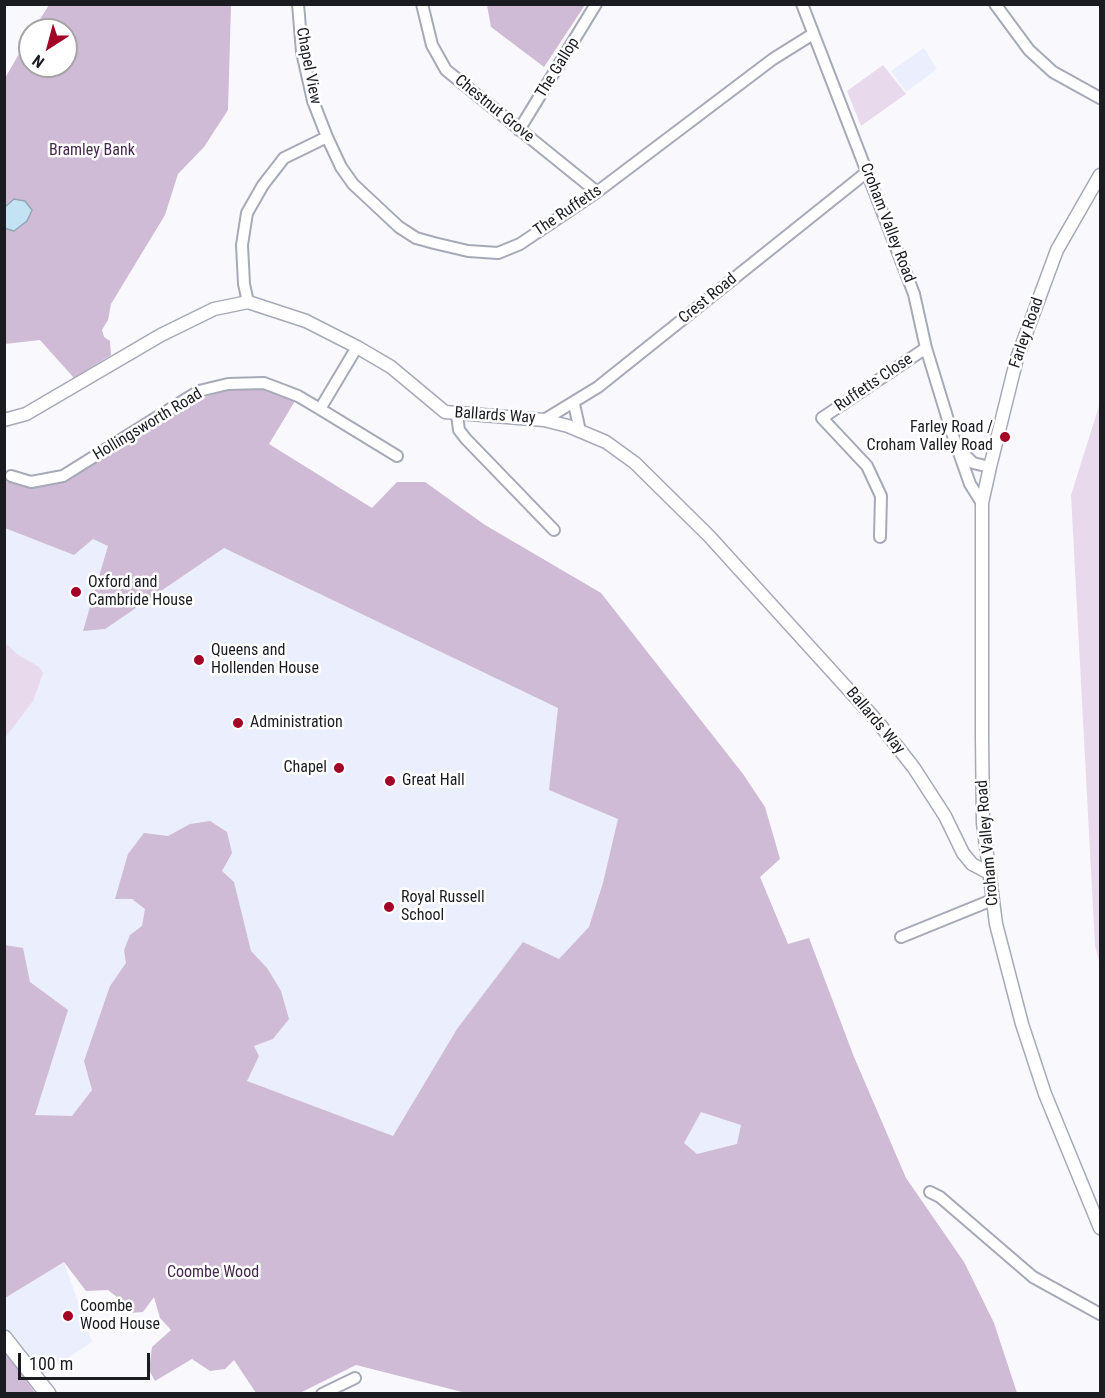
<!DOCTYPE html>
<style>
body{margin:0}
#map{position:relative;width:1105px;height:1398px;overflow:hidden;background:#f9f9fd;font-family:"Roboto Condensed",sans-serif}
canvas{display:block}
.frame{position:absolute;inset:0;border:6px solid #1b1c22;pointer-events:none}
.north{position:absolute;left:18px;top:18px;width:60px;height:60px;box-sizing:border-box;background:#fff;border:2px solid #a4a4a7;border-radius:50%;rotate:216deg;font-size:16px;font-weight:700;line-height:24px;text-align:center;color:#1b1c22}
.north::after{content:'';display:block;margin:auto;width:21px;height:27px;background:#a20326;clip-path:polygon(50% 0,100% 100%,50% 72%,0 100%)}
.scale{position:absolute;left:18px;top:1353px;width:132px;height:27px;box-sizing:border-box;border:3px solid #1b1c22;border-top:0;padding-left:8px;font-size:18px;line-height:21px;white-space:nowrap;color:#1b1c22;-webkit-text-stroke:4px #fff;paint-order:stroke}
</style>
<div id="map">
<canvas width="1105" height="1398"></canvas>
<div class="frame"></div>
<div class="north">N</div>
<div class="scale">100 m</div>
</div>
<script>
const g = document.querySelector('canvas').getContext('2d');
g.lineJoin = 'round';
function fill(path, color) {
  g.fillStyle = color;
  g.fill(path, 'evenodd');
}
function toPath(rows) {
  const path = new Path2D();
  for (const r of rows) {
    path.moveTo(r[0], r[1]);
    for (let i = 2; i < r.length; i += 2) path.lineTo(r[i], r[i + 1]);
  }
  return path;
}
function stroke(path, color, width, dash) {
  g.strokeStyle = color;
  g.lineWidth = width;
  g.lineCap = dash ? 'butt' : 'round';
  g.setLineDash(dash || []);
  g.stroke(path);
}
function label(font, color, halo, rows, align = 'center') {
  g.font = font + ' "Roboto Condensed",sans-serif';
  g.lineWidth = 5;
  g.setLineDash([]);
  g.textBaseline = 'middle';
  g.strokeStyle = halo;
  g.fillStyle = color;
  for (const [text, x, y, turn = 0] of rows) {
    g.save();
    g.translate(x, y);
    g.rotate((+turn || 0) * Math.PI / 180);
    g.textAlign = isNaN(turn) ? turn : align;
    if (halo) g.strokeText(text, 0, 0);
    g.fillText(text, 0, 0);
    g.restore();
  }
}
const built = toPath([
 [924,48,937,69,906,92,891,71],
 [261,389,295,401,269,444,372,508,397,482,425,482,485,525,601,593,743,774,765,807,780,859,760,877,788,944,809,938,854,1057,906,1178,964,1262,994,1323,1017,1393,5,1190,5,481,30,488,64,482,202,398,229,390],
 [64,1262,92,1342,41,1376,5,1326,4,1298]
]);
const green = toPath([
 [883,65,906,94,861,126,847,91],
 [1100,403,1100,965,1095,946,1071,495],
 [5,643,17,654,39,667,43,673,33,701,5,738]
]);
const forest = toPath([
 [49,5,231,5,228,110,204,147,178,174,165,215,111,304,108,320,102,330,104,337,110,341,111,355,74,378,40,340,5,344,5,78,30,35,30,66,66,66,66,30,33,30],
 [487,5,487,4,585,5,544,67,491,27],
 [261,389,295,401,269,444,372,508,397,482,425,482,485,525,601,593,743,774,765,807,780,859,760,877,788,944,809,938,854,1057,906,1178,964,1262,994,1323,1017,1393,466,1393,356,1365,300,1393,256,1393,234,1360,225,1369,210,1371,192,1359,155,1381,149,1370,152,1347,171,1330,160,1318,154,1297,143,1312,127,1313,117,1297,108,1290,86,1291,64,1262,5,1298,5,945,23,948,30,982,68,1010,35,1115,72,1116,92,1090,84,1061,110,986,126,963,124,950,130,935,142,926,145,909,132,899,115,899,128,854,144,833,168,836,190,824,210,821,227,832,232,853,222,871,234,882,251,951,267,968,281,991,289,1019,273,1039,254,1046,259,1056,247,1081,393,1136,457,1029,523,942,559,959,589,927,603,883,618,819,549,790,558,708,224,548,105,629,83,631,108,546,93,539,74,555,5,528,5,481,30,488,64,482,202,398,229,390],
 [701,1112,741,1125,737,1144,697,1154,684,1143],
 [4,1351,14,1364,35,1393,5,1393]
]);
const water = toPath([
 [14,199,25,201,32,210,27,221,14,231,4,228,5,207,14,199]
]);
const minor = toPath([
 [422,4,432,45,446,70,597,192],
 [802,4,914,294,926,348,952,433,970,484,982,503],
 [995,4,1029,50,1053,72,1100,98],
 [519,130,596,4],
 [327,137,341,167,353,184,399,227,416,238,434,243,468,251,498,253,520,244,597,192,773,59,813,34],
 [248,302,244,284,242,245,247,213,263,185,284,158,327,137,313,101,302,52,298,4],
 [574,404,580,431],
 [320,409,397,456],
 [457,415,459,430,466,439,554,530],
 [544,420,598,387,867,172],
 [961,451,973,463,990,467],
 [11,476,31,482,63,476,199,391,228,384,264,383,298,396,320,409,357,347],
 [880,537,881,496,867,466,822,418,926,348],
 [901,937,992,900],
 [930,1192,940,1197,1033,1277,1100,1314],
 [322,1394,355,1378]
]);
const tertiary = toPath([
 [1100,175,1057,250,1017,358,990,467,982,503,982,737,983,823,996,924,1022,1024,1045,1094,1100,1228],
 [4,420,26,414,161,335,214,309,248,302,306,321,357,347,391,367,445,412,544,420,568,426,606,442,635,463,709,536,877,721,914,768,945,816,963,853,972,864,987,872]
]);
const primary = toPath([
 [4,1338,48,1394]
]);
const markers = [
 [1005,437,6,"#a20326"],
 [76,592,6,"#a20326"],
 [199,660,6,"#a20326"],
 [238,723,6,"#a20326"],
 [339,768,6,"#a20326"],
 [390,781,6,"#a20326"],
 [389,907,6,"#a20326"],
 [68,1316,6,"#a20326"]
];
const streetNames = [
 ["Chapel View",308,66,79],
 ["The Gallop",558,68,-58],
 ["Chestnut Grove",494,109,39],
 ["The Ruffetts",568,211,-34],
 ["Croham Valley Road",887,223,69],
 ["Crest Road",708,299,-39],
 ["Farley Road",1027,333,-71],
 ["Ruffetts Close",874,383,-34],
 ["Ballards Way",495,416,4],
 ["Hollingsworth Road",148,425,-31],
 ["Ballards Way",875,721,50],
 ["Croham Valley Road",988,843,-95]
];
const parkNames = [
 ["Bramley Bank",92,151],
 ["Coombe Wood",213,1273]
];
const poiNames = [
 ["Farley Road /",993,428,"right"],
 ["Croham Valley Road",993,446,"right"],
 ["Oxford and",88,583],
 ["Cambride House",88,601],
 ["Queens and",211,651],
 ["Hollenden House",211,669],
 ["Administration",250,723],
 ["Chapel",327,768,"right"],
 ["Great Hall",402,781],
 ["Royal Russell",401,898],
 ["School",401,916],
 ["Coombe",80,1307],
 ["Wood House",80,1325]
];
fill(built, '#ebeefc');
fill(green, '#e9d9ed');
fill(forest, '#cfbbd5');
fill(water, '#c3e2f4');
stroke(water, '#91a7b5', 1.5);
stroke(minor, '#a6a9b8', 14);
stroke(tertiary, '#a6a9b8', 15);
stroke(primary, '#a6a9b8', 18);
stroke(minor, '#fff', 10);
stroke(tertiary, '#fff', 12);
stroke(primary, '#fff', 15);
for (const [x, y, r, color] of markers) {
  const dot = new Path2D();
  dot.arc(x, y, r, 0, 2 * Math.PI);
  g.fillStyle = color;
  g.fill(dot);
  stroke(dot, '#fff', 2);
}
label('16px', '#1b1c22', '#fff', streetNames);
label('16px', '#45294d', '#fff', parkNames);
label('16px', '#1b1c22', '#fff', poiNames, 'left');
</script>
